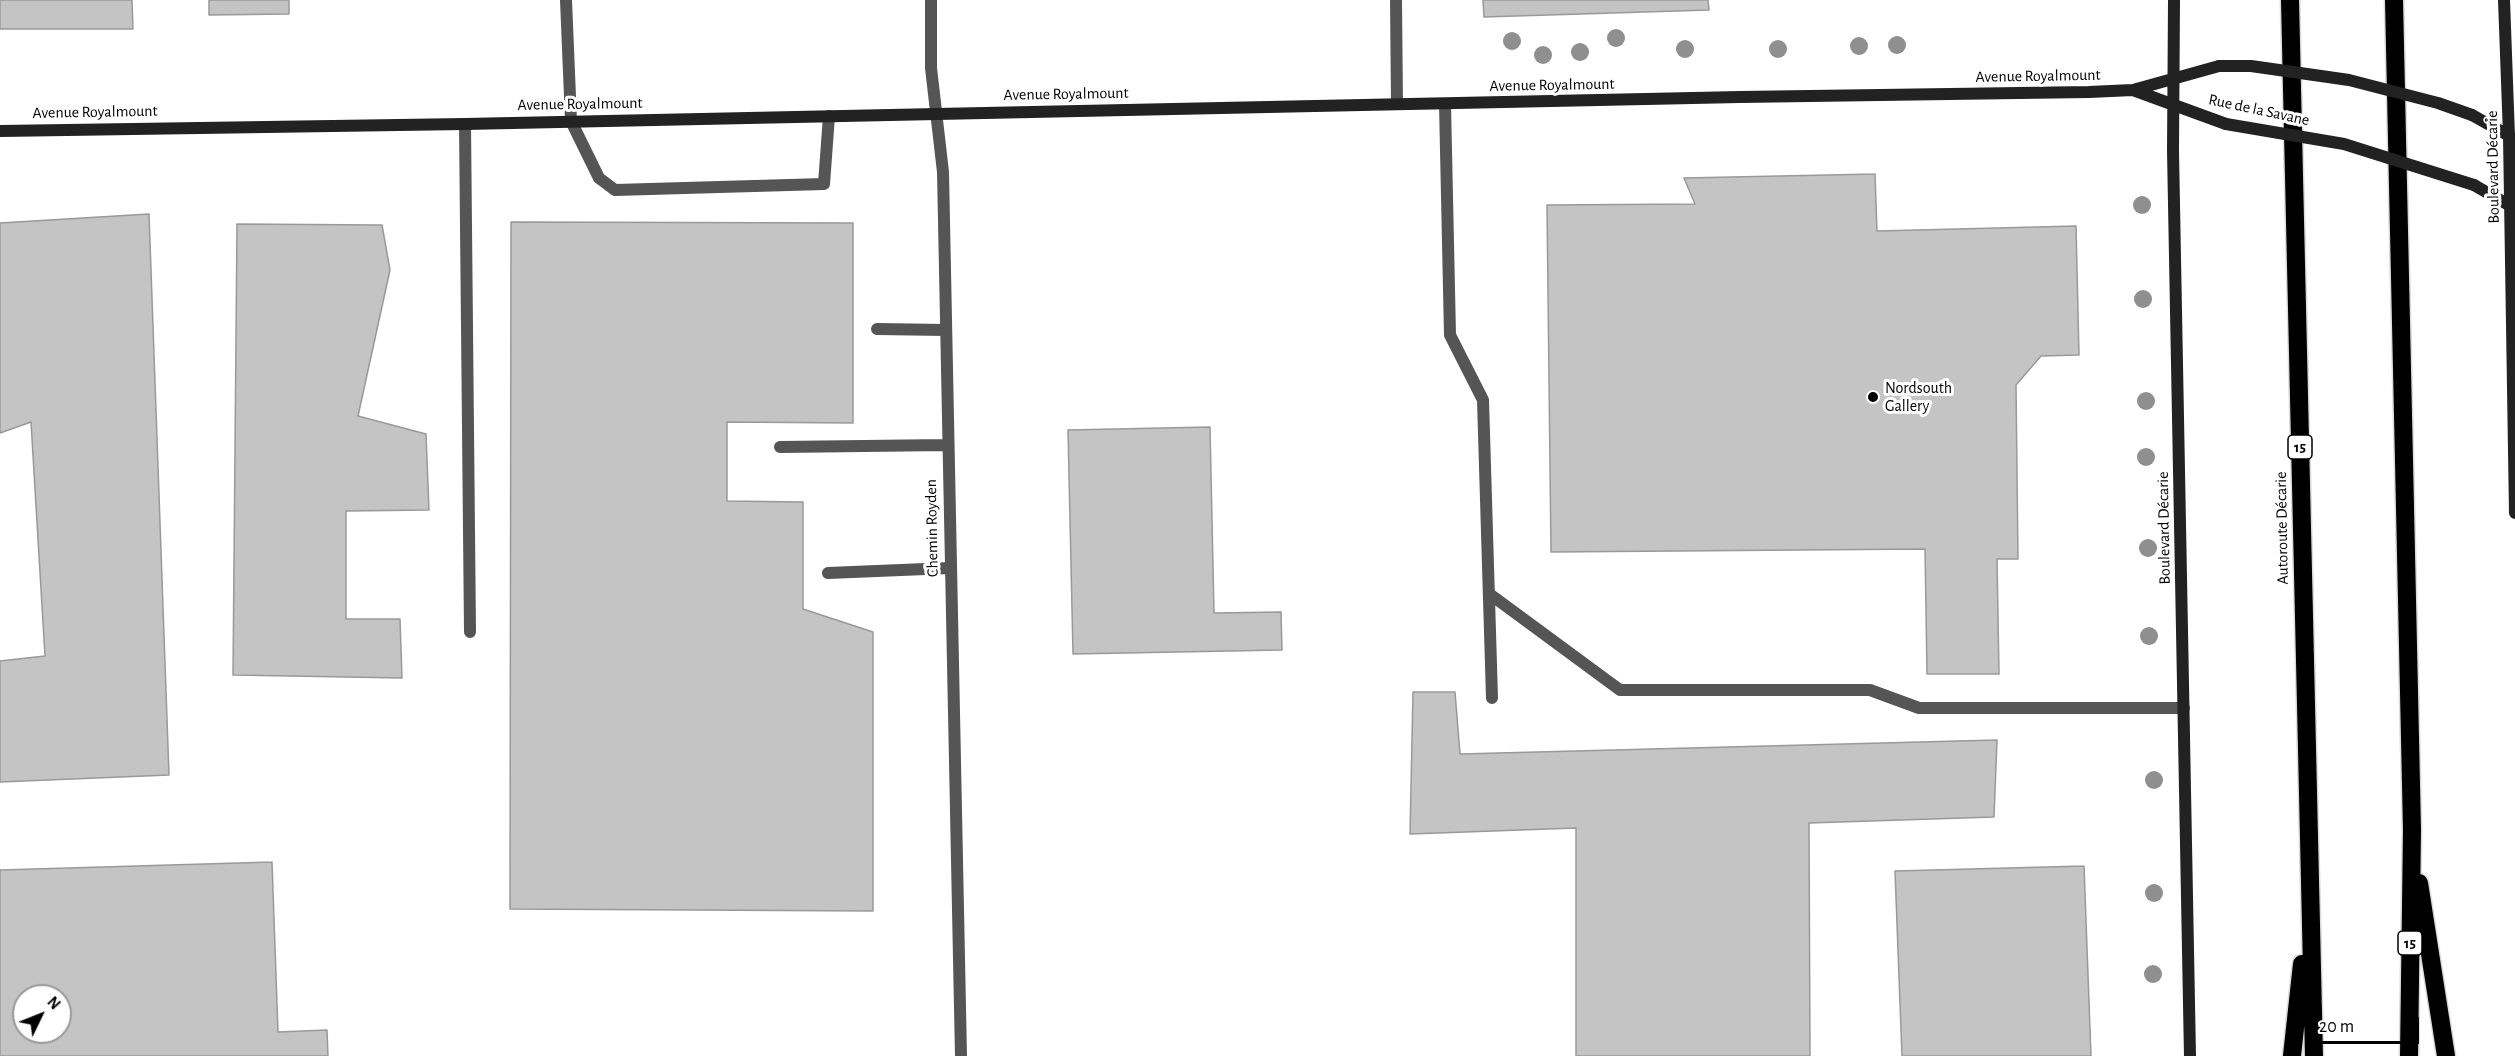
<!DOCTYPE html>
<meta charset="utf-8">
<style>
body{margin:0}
#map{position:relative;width:2515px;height:1056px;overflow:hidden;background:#fff;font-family:"Alegreya Sans",sans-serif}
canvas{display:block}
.north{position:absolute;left:12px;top:984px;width:60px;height:60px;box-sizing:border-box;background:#fff;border:2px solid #999;border-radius:50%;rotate:47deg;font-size:16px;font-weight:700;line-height:24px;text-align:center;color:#000}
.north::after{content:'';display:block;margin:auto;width:21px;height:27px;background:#000;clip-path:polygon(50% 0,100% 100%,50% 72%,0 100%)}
.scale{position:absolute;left:2308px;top:1017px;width:111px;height:27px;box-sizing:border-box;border:3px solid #000;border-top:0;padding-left:8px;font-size:18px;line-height:21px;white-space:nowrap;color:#000;-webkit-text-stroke:4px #fff;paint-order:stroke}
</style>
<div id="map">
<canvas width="2515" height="1056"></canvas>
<div class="north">N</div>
<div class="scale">20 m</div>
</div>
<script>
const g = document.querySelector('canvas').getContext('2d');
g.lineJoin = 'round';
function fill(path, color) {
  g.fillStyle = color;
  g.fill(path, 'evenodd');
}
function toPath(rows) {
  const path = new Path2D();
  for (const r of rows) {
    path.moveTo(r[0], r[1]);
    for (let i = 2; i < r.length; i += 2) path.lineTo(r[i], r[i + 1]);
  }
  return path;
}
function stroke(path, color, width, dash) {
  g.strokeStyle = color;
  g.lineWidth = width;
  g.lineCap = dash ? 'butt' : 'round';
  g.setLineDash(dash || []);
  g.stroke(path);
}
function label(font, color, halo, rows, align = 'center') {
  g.font = font + ' "Alegreya Sans",sans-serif';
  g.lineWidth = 6;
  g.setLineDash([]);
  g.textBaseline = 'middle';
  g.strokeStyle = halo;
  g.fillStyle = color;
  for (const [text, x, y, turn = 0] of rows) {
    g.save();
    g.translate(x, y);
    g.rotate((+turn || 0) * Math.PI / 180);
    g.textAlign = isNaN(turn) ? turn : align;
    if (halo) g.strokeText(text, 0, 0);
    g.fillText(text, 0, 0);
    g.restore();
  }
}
const building = toPath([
 [0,0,132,0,133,29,0,29,0,0],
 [209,0,289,0,289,14,209,15,209,0],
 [1483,0,1708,0,1709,10,1484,17,1483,0],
 [1875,174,1877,231,2076,226,2079,355,2041,356,2016,385,2018,559,1997,559,1999,674,1927,674,1925,549,1551,552,1547,205,1695,204,1684,178,1875,174],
 [149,214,169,775,0,782,0,661,45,656,31,422,0,433,0,223,149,214],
 [511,222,853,223,853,423,727,422,727,501,803,502,803,609,873,632,873,911,510,909,511,222],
 [237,224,382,225,390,270,358,416,426,434,429,510,346,511,346,619,400,619,402,678,233,675,237,224],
 [1210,427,1214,613,1281,612,1282,650,1073,654,1068,430,1210,427],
 [1413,692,1455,692,1460,754,1997,740,1994,817,1809,823,1810,1056,1576,1056,1576,828,1410,834,1413,692],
 [272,862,278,1032,327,1030,328,1056,0,1056,0,870,272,862],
 [24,996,60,996,60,1032,24,1032,24,996],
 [2084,866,2091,1056,1902,1056,1895,871,2084,866]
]);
const lane = toPath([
 [566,0,571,121,599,178,615,190,824,184,829,116],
 [931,0,931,68,943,172,961,1056],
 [1396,0,1397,104],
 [1445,104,1450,335,1483,400,1492,698],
 [465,124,470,632],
 [877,329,946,330],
 [780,447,947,445],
 [828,573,950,568],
 [1491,595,1620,690,1870,690,1919,708,2184,708]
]);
const secondary = toPath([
 [2174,0,2173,151,2190,1056],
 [2504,0,2509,136,2515,513],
 [2133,90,2226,124],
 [2472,115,2513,138],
 [0,131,465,124,1740,97,2089,92,2133,90,2219,66],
 [2474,185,2514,208]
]);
const highway = toPath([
 [2290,0,2314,1056],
 [2394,0,2412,830,2409,1056],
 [2419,883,2446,1056],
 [2292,1056,2302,964]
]);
const secondaryBridge = toPath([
 [2219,66,2251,66,2349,80,2438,103,2472,115],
 [2226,124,2344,144,2474,185]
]);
const trees = [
 [1616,38],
 [1512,41],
 [1897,45],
 [1859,46],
 [1685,49],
 [1778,49],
 [1580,52],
 [1543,55],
 [2142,205],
 [2143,299],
 [2146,401],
 [2146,457],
 [2148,548],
 [2149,636],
 [2154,780],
 [2154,893],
 [2153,974]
];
const markers = [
 [1873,397,6,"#000"]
];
const shields = [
 [2300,447,24],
 [2410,943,24]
];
const shieldNames = [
 ["15",2300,447],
 ["15",2410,943]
];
const streetNames = [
 ["Avenue Royalmount",2038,76,-1],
 ["Avenue Royalmount",1552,85,-1],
 ["Avenue Royalmount",1066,94,-1],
 ["Avenue Royalmount",580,104,-1],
 ["Rue de la Savane",2259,110,12],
 ["Avenue Royalmount",95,112,-1],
 ["Boulevard Décarie",2493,167,-91],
 ["Chemin Royden",932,528,-91],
 ["Boulevard Décarie",2164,528,-91],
 ["Autoroute Décarie",2282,528,-91]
];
const poiNames = [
 ["Nordsouth",1885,388],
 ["Gallery",1885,406]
];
fill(building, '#c4c4c4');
stroke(building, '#999', 1.5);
stroke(highway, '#dbdbdb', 21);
stroke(lane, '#555', 12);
stroke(secondary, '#222', 12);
stroke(highway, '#000', 18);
stroke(secondaryBridge, '#222', 12);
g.fillStyle = '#8f8f8f';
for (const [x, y] of trees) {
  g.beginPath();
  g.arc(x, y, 9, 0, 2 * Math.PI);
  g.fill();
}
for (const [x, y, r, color] of markers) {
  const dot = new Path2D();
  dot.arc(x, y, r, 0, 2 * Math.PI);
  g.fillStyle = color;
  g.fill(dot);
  stroke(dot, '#fff', 2);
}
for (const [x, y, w] of shields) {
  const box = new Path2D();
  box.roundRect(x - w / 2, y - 12, w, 24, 4.5);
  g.fillStyle = '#fff';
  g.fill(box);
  stroke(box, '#000', 1.5);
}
label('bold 15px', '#000', null, shieldNames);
label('16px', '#000', '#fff', streetNames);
label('16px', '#000', '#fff', poiNames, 'left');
</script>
